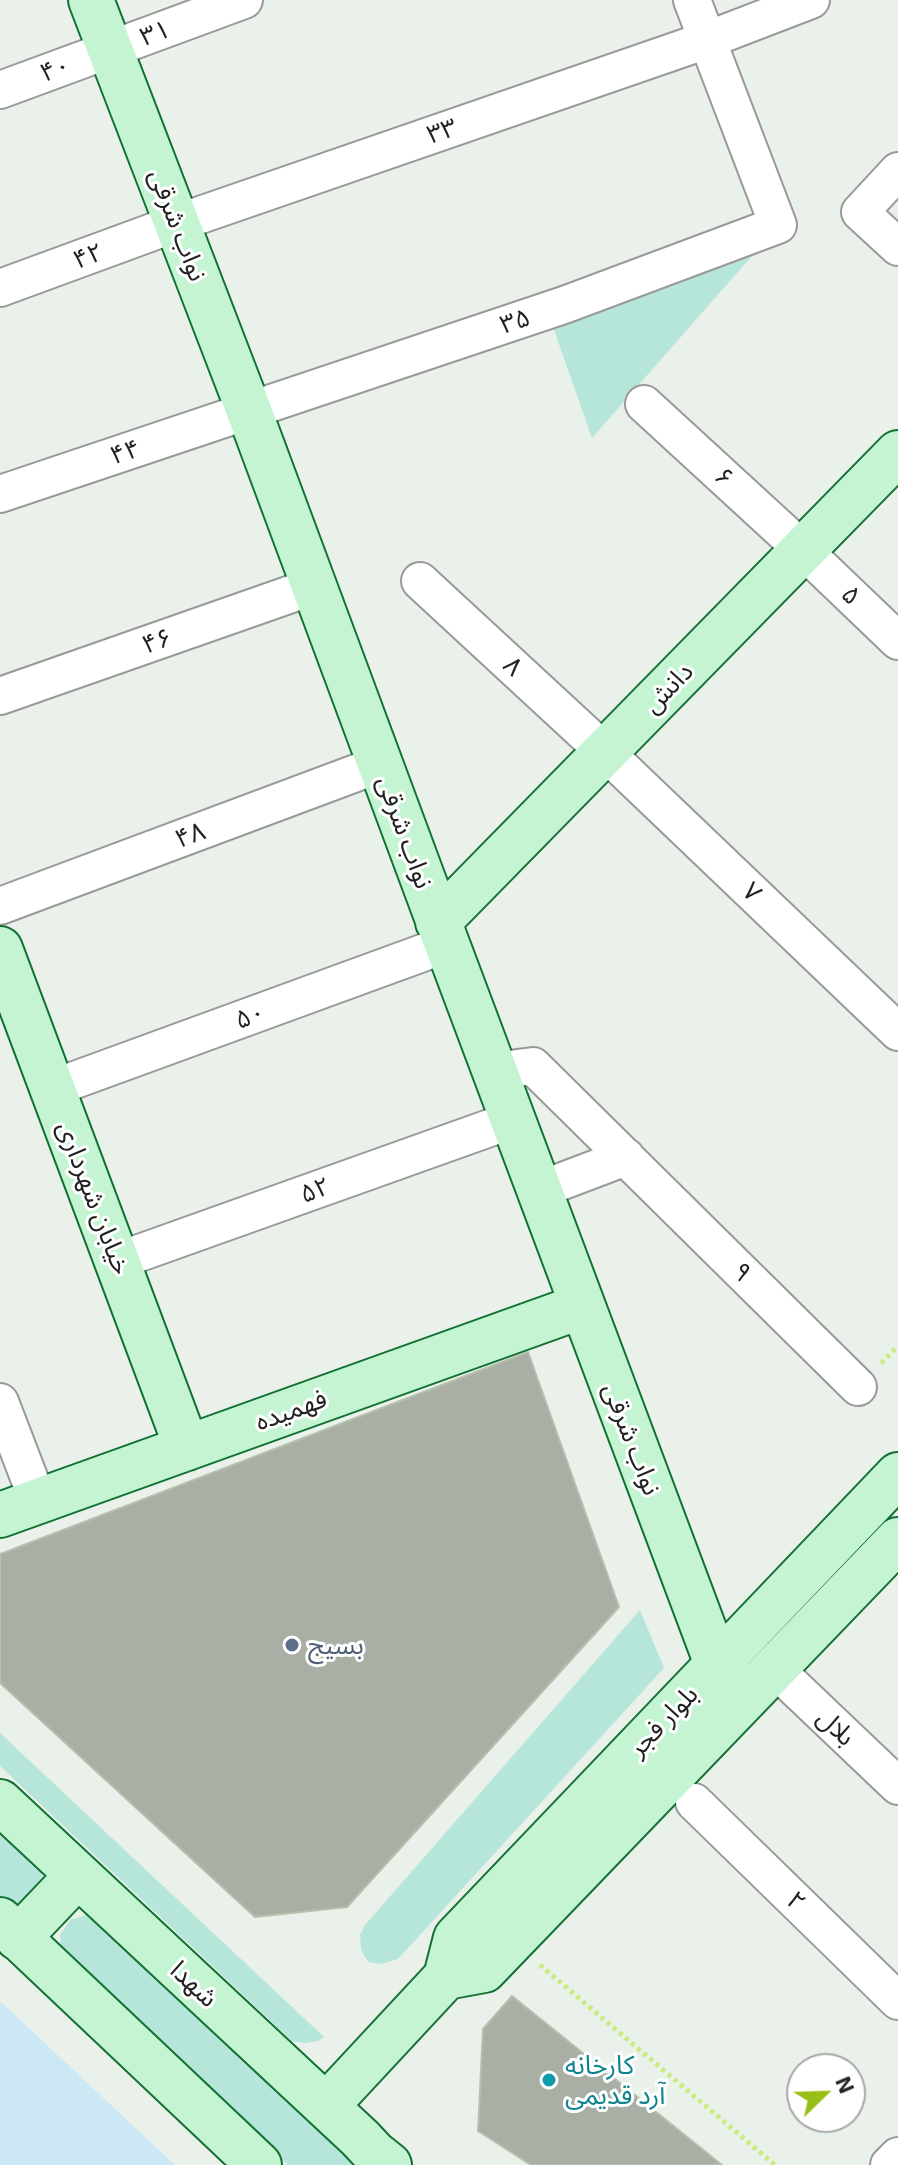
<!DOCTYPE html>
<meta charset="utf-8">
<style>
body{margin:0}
#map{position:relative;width:898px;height:2165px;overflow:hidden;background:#eaf1ea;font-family:"Exo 2",sans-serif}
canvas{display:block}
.north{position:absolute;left:786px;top:2053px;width:80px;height:80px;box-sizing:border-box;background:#fff;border:2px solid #a7a7a7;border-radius:50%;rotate:67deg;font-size:22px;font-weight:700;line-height:32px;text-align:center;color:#222}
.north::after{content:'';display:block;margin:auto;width:28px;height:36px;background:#97bf15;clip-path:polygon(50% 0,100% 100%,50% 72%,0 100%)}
</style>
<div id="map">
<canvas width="898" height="2165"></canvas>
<div class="north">N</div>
</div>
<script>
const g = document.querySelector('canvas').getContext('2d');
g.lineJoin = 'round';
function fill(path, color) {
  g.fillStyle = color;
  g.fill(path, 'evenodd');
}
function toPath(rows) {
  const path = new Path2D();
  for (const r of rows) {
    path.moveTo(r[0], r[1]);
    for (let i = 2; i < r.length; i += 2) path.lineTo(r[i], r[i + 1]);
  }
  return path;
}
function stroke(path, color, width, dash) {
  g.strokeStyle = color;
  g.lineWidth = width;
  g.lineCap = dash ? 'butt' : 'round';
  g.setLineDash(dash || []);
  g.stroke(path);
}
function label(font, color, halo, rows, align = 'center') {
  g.font = font + ' "Exo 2","Noto Sans Arabic",sans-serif';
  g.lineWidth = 6;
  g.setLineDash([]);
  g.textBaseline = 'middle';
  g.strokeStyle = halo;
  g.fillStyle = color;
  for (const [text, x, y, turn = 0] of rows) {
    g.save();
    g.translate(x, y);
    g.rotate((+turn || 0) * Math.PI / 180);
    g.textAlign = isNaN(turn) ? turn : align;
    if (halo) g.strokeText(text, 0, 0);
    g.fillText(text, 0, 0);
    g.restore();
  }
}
const grass = toPath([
 [758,249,592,438,553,327],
 [640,1610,664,1668,398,1959,382,1964,368,1962,361,1950,360,1935,365,1925],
 [0,1733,324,2037,318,2041,305,2043,292,2041,0,1766],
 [0,1819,43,1870,42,1881,38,1890,30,1898,21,1903,10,1903,0,1900],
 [87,1915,95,1917,368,2165,288,2165,65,1959,61,1952,60,1935,70,1920]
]);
const park = toPath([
 [0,2001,175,2165,0,2165]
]);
const building = toPath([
 [528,1352,619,1607,347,1907,255,1917,0,1683,0,1554,528,1352],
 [512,1996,722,2165,531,2165,478,2131,483,2029,512,1996]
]);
const path = toPath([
 [881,1363,898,1346],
 [540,1965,775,2165]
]);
const street = toPath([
 [0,90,244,0],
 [898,171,860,212,898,247],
 [0,288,177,223,707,40,811,0],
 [644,404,803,550,898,641],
 [0,494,564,305,778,225,692,0],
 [420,581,605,752,898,1032],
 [0,696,314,586],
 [0,906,380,764],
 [494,1071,533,1066,858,1387],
 [53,1088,447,944],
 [539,1190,626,1157],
 [117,1261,512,1120],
 [0,1402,38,1501],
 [774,1668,898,1786],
 [694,1802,898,2001],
 [889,2165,898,2156]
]);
const secondary = toPath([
 [91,0,249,411,447,944,717,1664,747,1696],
 [438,922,898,453],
 [0,949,187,1448],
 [0,1515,582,1306],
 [0,1802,360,2138,374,2153,389,2165],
 [0,1920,259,2165],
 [18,1938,78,1875],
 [446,1977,484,1970,898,1540],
 [326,2106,446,1977,456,1938,898,1475]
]);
const markers = [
 [292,1645,8,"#5c6f8a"],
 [549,2080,8,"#0f9aa8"]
];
const streetNames = [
 ["۳۱",155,33,-20],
 ["۴۰",55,69,-20],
 ["۳۳",442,131,-19],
 ["نواب شرقی",178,225,69],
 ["۴۲",88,256,-20],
 ["۳۵",515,321,-19],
 ["۴۴",125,452,-18],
 ["۶",724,477,43],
 ["۵",851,595,44],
 ["۴۶",157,641,-19],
 ["۸",513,666,43],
 ["دانش",668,688,-46],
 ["نواب شرقی",405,832,70],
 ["۴۸",190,835,-20],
 ["۷",752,892,44],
 ["۵۰",250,1016,-20],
 ["۵۲",315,1190,-20],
 ["خیابان شهرداری",94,1198,69],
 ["۹",742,1272,45],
 ["فهمیده",291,1410,-20],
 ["نواب شرقی",632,1439,69],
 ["بلوار فجر",663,1721,-46],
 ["بلال",836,1727,43],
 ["۲",796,1901,44],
 ["شهدا",194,1984,43]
];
const serviceNames = [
 ["بسیج",308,1645]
];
const cultureNames = [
 ["کارخانه",565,2065],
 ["آرد قدیمی",565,2095]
];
fill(grass, '#b6e5d9');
fill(park, '#cde8f5');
fill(building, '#a9afa5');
stroke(building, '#b4c1ad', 2);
stroke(street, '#999', 40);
stroke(secondary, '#117132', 48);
stroke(path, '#c8ec7f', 5, [4, 4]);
stroke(street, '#fff', 36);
stroke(secondary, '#c5f4d2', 44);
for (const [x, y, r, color] of markers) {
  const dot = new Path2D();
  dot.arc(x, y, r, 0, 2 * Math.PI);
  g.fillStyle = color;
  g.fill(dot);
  stroke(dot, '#fff', 3);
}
label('26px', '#222', '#fff', streetNames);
label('26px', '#4e5e75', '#fff', serviceNames, 'left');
label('26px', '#0d838f', '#fff', cultureNames, 'left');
</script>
